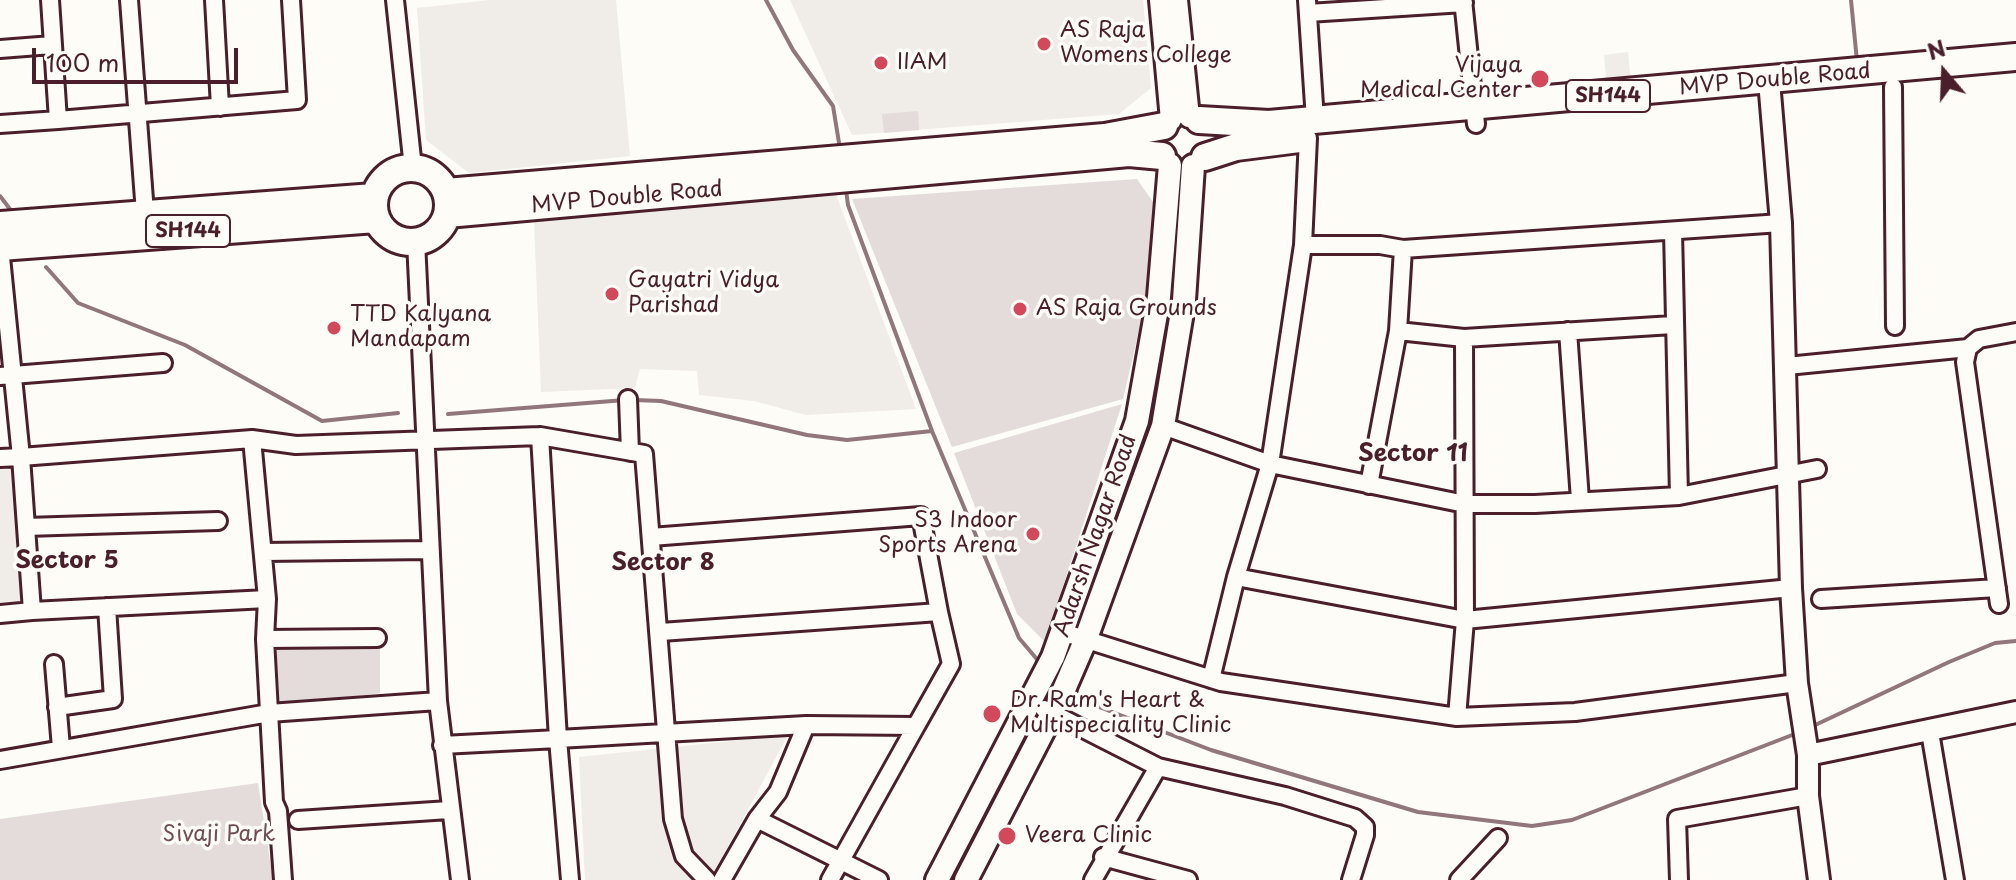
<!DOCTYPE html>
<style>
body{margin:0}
#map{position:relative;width:2016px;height:880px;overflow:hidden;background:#fdfcf7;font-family:"Playpen Sans",sans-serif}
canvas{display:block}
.north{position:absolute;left:1904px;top:32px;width:80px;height:80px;-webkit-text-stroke:6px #fdfcf7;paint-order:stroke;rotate:341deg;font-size:22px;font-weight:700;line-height:32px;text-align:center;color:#4a1f2b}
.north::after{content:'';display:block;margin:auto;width:28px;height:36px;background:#4a1f2b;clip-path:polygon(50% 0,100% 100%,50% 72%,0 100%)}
.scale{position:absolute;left:32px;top:48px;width:206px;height:36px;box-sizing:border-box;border:4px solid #4a1f2b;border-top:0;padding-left:10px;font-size:24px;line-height:28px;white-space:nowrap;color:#4a1f2b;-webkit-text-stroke:6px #fdfcf7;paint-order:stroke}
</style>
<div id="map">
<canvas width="2016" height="880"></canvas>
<div class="north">N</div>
<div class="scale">100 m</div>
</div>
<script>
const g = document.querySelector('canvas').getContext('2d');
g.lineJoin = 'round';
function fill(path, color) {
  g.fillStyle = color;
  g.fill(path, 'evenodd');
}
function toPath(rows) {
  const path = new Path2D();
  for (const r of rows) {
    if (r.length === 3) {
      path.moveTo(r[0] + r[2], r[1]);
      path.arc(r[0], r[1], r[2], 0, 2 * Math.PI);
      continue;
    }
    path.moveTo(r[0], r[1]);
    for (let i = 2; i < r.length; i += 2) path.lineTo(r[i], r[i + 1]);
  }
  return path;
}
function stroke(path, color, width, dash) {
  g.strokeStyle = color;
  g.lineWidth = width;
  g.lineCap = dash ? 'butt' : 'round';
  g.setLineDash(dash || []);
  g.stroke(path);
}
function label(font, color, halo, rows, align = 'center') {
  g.font = font + ' "Playpen Sans",sans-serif';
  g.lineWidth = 7;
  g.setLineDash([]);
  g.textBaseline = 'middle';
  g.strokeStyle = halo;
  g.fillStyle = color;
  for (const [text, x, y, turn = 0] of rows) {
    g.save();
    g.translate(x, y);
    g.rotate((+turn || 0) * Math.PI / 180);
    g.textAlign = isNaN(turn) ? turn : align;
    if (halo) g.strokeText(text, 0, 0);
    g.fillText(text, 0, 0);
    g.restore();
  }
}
const built = toPath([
 [490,0,616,0,630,156,469,173,426,140,417,8],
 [790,0,1143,0,1151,88,1119,114,852,135],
 [1628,52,1631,84,1607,87,1604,55],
 [834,189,916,409,806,415,754,401,699,395,697,371,640,369,635,388,541,392,534,221,733,204],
 [15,463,25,601,0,603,0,465],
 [788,735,710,880,585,880,579,757]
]);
const green = toPath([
 [918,111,919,130,884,133,882,114],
 [1137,179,1165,219,1123,399,952,447,852,199],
 [1122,404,1045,642,1017,614,954,453],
 [276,643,380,643,380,693,280,707],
 [258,783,273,880,0,880,0,819]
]);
const stream = toPath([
 [766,0,793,50,833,106,840,149],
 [1851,0,1857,61],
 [846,190,848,205,932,431,1019,638,1041,664],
 [0,196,13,213],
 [46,267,78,303,185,345,322,421,398,413],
 [634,400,661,401,807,435,847,440,932,431],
 [448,414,625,400],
 [1073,690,1094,705,1211,750,1418,812,1532,826,1572,820,1800,732],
 [1811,727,1949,662,1995,643,2016,641]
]);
const minor = toPath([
 [129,0,145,213],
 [214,0,220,107],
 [395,0,413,168],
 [1307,0,1315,120],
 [1463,0,1476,124],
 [1308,13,1464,3],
 [0,49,52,45],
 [1893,87,1895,326],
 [58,120,297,100,291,0],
 [0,124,58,120,50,0],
 [1673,231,1679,496],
 [416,241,438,701,460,880],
 [1303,245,1380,245,1403,249],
 [1398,331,1464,338,1673,325],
 [1568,331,1580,500],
 [1787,366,1968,348],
 [0,376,163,363],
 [628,399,630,452],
 [1163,426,1270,464,1465,504,1535,504,1679,496,1817,469],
 [252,439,296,445,540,436,644,454,673,819,684,856,707,880],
 [0,458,21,457,252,439,267,599,32,611,21,457,0,247],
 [1369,485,1398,331,1403,249,1781,223],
 [26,527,218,521],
 [651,537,921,516,939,612],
 [264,552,429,550],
 [1236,577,1465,620,1791,588],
 [267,599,265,639,274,802,278,811,283,880],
 [1821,599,1997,588],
 [1999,604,1965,362,1968,348,1979,339,2016,332],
 [0,614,32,611],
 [1062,632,1221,682,1457,717,1575,712,1797,683],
 [265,639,377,638],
 [54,664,61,748],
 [1211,679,1236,577,1270,464,1303,245,1308,138],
 [57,707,113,699,107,607],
 [1044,709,1158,767,1285,796,1355,818,1365,827,1365,835,1351,880],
 [1457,717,1465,620,1464,338],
 [1930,732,1955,880],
 [442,745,558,739,540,436],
 [0,760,269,713,438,701],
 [757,819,879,880],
 [298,820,449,810],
 [1103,857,1188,880],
 [570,880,558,739,806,725,916,726,951,664,939,612,661,632],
 [722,880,757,819,778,792,806,725],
 [830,880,916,726],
 [1093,880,1158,767],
 [1459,880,1498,838],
 [1679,880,1677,819,1808,796]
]);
const tertiary = toPath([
 [1160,0,1171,120],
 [1177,0,1189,117],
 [1769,81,1781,223,1791,588,1797,683,1808,755],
 [1819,880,1808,796,1808,755,2016,712]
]);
const secondary = toPath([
 [1059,701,1085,641,1163,426,1184,300,1193,166],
 [937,880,1053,657,1137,421,1159,297,1170,165],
 [966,880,1053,712]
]);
const primary = toPath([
 [1199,120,1269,124,2016,57],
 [1205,157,1236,147,1299,139],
 [411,205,37],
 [446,192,1105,137,1164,126],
 [447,214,1129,153,1162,156],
 [0,225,374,197],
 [0,247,376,219]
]);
const markers = [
 [1044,44,8,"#d1495b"],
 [881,63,8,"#d1495b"],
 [1540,79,10,"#d1495b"],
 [612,294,8,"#d1495b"],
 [1020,309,8,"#d1495b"],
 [334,328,8,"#d1495b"],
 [1033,534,8,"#d1495b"],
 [992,714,10,"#d1495b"],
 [1007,836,10,"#d1495b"]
];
const shields = [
 [1608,96,84],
 [188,231,84]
];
const shieldNames = [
 ["SH144",1608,96],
 ["SH144",188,231]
];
const poiNames = [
 ["AS Raja",1060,31],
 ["Womens College",1060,56],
 ["IIAM",897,63],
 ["Vijaya",1522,66,"right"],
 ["Medical Center",1522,91,"right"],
 ["Gayatri Vidya",628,281],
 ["Parishad",628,306],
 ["AS Raja Grounds",1036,309],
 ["TTD Kalyana",350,315],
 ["Mandapam",350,340],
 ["S3 Indoor",1017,521,"right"],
 ["Sports Arena",1017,546,"right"],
 ["Dr. Ram's Heart &",1010,701],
 ["Multispeciality Clinic",1010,726],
 ["Veera Clinic",1025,836]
];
const streetNames = [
 ["MVP Double Road",1775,80,-5],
 ["MVP Double Road",627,198,-5],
 ["Adarsh Nagar Road",1096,536,-71]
];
const parkNames = [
 ["Sivaji Park",219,835]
];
const neighbourhoodNames = [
 ["Sector 11",1413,454],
 ["Sector 5",67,561],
 ["Sector 8",663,563]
];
fill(built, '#f0ece8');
fill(green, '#e3dcda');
stroke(stream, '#91777b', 4);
stroke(minor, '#4a1f2b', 22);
stroke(tertiary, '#4a1f2b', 26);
stroke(secondary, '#4a1f2b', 28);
stroke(primary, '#4a1f2b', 32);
stroke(minor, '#fdfcf7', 16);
stroke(tertiary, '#fdfcf7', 20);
stroke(secondary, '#fdfcf7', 22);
stroke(primary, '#fdfcf7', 26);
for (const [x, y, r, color] of markers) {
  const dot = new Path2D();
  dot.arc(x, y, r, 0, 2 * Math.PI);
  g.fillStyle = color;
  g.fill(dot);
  stroke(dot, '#fdfcf7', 3);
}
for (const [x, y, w] of shields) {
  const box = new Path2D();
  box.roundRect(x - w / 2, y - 16, w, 32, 6);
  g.fillStyle = '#fdfcf7';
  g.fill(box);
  stroke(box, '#4a1f2b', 2);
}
label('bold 20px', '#4a1f2b', null, shieldNames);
label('22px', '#4a1f2b', '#fdfcf7', poiNames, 'left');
label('22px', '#4a1f2b', '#fdfcf7', streetNames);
label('22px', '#704e57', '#fdfcf7', parkNames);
label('bold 24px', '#4a1f2b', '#fdfcf7', neighbourhoodNames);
</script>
